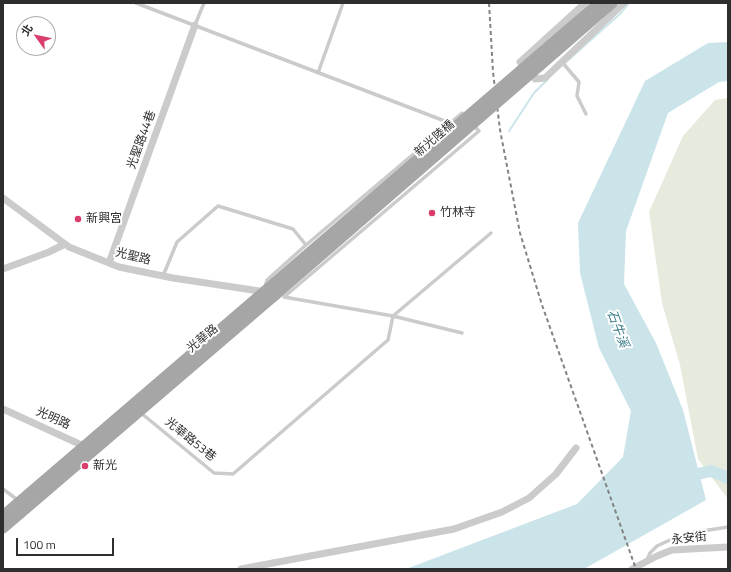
<!DOCTYPE html>
<meta charset="utf-8">
<style>
body{margin:0}
#map{position:relative;width:731px;height:572px;overflow:hidden;background:#fff;font-family:"Titillium Web","Noto Sans TC",sans-serif}
canvas{display:block}
.frame{position:absolute;inset:0;border:4px solid #2e2e2e;pointer-events:none}
.north{position:absolute;left:16px;top:16px;width:40px;height:40px;box-sizing:border-box;background:#fff;border:1px solid #ababab;border-radius:50%;rotate:303deg;font-size:11px;font-weight:700;line-height:16px;text-align:center;color:#2e2e2e}
.north::after{content:'';display:block;margin:auto;width:14px;height:18px;background:#d93d6c;clip-path:polygon(50% 0,100% 100%,50% 72%,0 100%)}
.scale{position:absolute;left:16px;top:538px;width:98px;height:18px;box-sizing:border-box;border:2px solid #2e2e2e;border-top:0;padding-left:5px;font-size:12px;line-height:14px;white-space:nowrap;color:#2e2e2e;-webkit-text-stroke:3px #fff;paint-order:stroke}
</style>
<div id="map">
<canvas width="731" height="572"></canvas>
<div class="frame"></div>
<div class="north">北</div>
<div class="scale">100 m</div>
</div>
<script>
const g = document.querySelector('canvas').getContext('2d');
g.lineJoin = 'round';
function fill(path, color) {
  g.fillStyle = color;
  g.fill(path, 'evenodd');
}
function toPath(rows) {
  const path = new Path2D();
  for (const r of rows) {
    path.moveTo(r[0], r[1]);
    for (let i = 2; i < r.length; i += 2) path.lineTo(r[i], r[i + 1]);
  }
  return path;
}
function stroke(path, color, width, dash) {
  g.strokeStyle = color;
  g.lineWidth = width;
  g.lineCap = dash ? 'butt' : 'round';
  g.setLineDash(dash || []);
  g.stroke(path);
}
function label(font, color, halo, rows, align = 'center') {
  g.font = font + ' "Titillium Web","Noto Sans TC",sans-serif';
  g.lineWidth = 4;
  g.setLineDash([]);
  g.textBaseline = 'middle';
  g.strokeStyle = halo;
  g.fillStyle = color;
  for (const [text, x, y, turn = 0] of rows) {
    g.save();
    g.translate(x, y);
    g.rotate((+turn || 0) * Math.PI / 180);
    g.textAlign = isNaN(turn) ? turn : align;
    if (halo) g.strokeText(text, 0, 0);
    g.fillText(text, 0, 0);
    g.restore();
  }
}
const green = toPath([
 [728,98,728,499,698,459,680,365,662,303,649,212,683,136,715,100]
]);
const water = toPath([
 [728,42,728,81,719,82,668,113,626,231,624,284,656,343,683,410,706,500,584,569,406,569,577,504,623,457,631,411,599,348,580,273,578,223,645,81,708,43]
]);
const stream = toPath([
 [564,64,621,13,629,3],
 [509,131,534,93,548,79]
]);
const river = toPath([
 [684,477,711,471,728,478]
]);
const lane = toPath([
 [136,3,450,123],
 [195,25,204,3],
 [562,62,579,82,577,96,586,114],
 [318,73,343,3],
 [306,245,462,113,465,116],
 [163,276,177,242,218,206,293,229,306,245,267,280,265,287],
 [284,297,479,131,473,125],
 [284,297,393,316,462,333],
 [141,413,214,473,233,474,381,346,388,340,393,316,491,233],
 [3,489,19,501],
 [647,560,650,553,657,546,672,539,696,532,728,527]
]);
const street = toPath([
 [585,3,520,62,535,79,545,78,624,3],
 [3,198,69,247,119,267,173,278,266,292],
 [109,263,195,25],
 [3,269,49,252,65,244],
 [3,409,88,448],
 [241,569,454,529,502,512,529,498,556,474,576,448],
 [632,569,657,556,672,550,728,547]
]);
const primary = toPath([
 [3,516,264,292],
 [3,528,275,295]
]);
const rail = toPath([
 [489,3,493,72,500,130,520,233,542,305,636,569]
]);
const primaryBridge = toPath([
 [264,292,599,3],
 [275,295,612,3]
]);
const markers = [
 [432,213,4,"#d93d6c"],
 [78,219,4,"#d93d6c"],
 [85,466,4,"#d93d6c"]
];
const streetNames = [
 ["新光陸橋",435,139,-41],
 ["光聖路44巷",142,140,-70],
 ["光聖路",133,257,14],
 ["光華路",203,339,-40],
 ["光明路",53,419,24],
 ["光華路53巷",190,440,39],
 ["永安街",689,539,-6]
];
const poiNames = [
 ["竹林寺",440,213],
 ["新興宮",86,219],
 ["新光",93,466]
];
const waterNames = [
 ["石牛溪",617,329,70]
];
fill(green, '#e7ebdd');
fill(water, '#cae4e9');
stroke(stream, '#cae4e9', 2);
stroke(river, '#cae4e9', 12);
stroke(lane, '#cbcbcb', 3.5);
stroke(street, '#cbcbcb', 7);
stroke(primary, '#a6a6a6', 11);
stroke(rail, '#838383', 2, [4, 3]);
stroke(primaryBridge, '#a6a6a6', 11);
for (const [x, y, r, color] of markers) {
  const dot = new Path2D();
  dot.arc(x, y, r, 0, 2 * Math.PI);
  g.fillStyle = color;
  g.fill(dot);
  stroke(dot, '#fff', 1.5);
}
label('12px', '#2e2e2e', '#fff', streetNames);
label('12px', '#2e2e2e', '#fff', poiNames, 'left');
label('italic 13px', '#427f8b', '#fff', waterNames);
</script>
